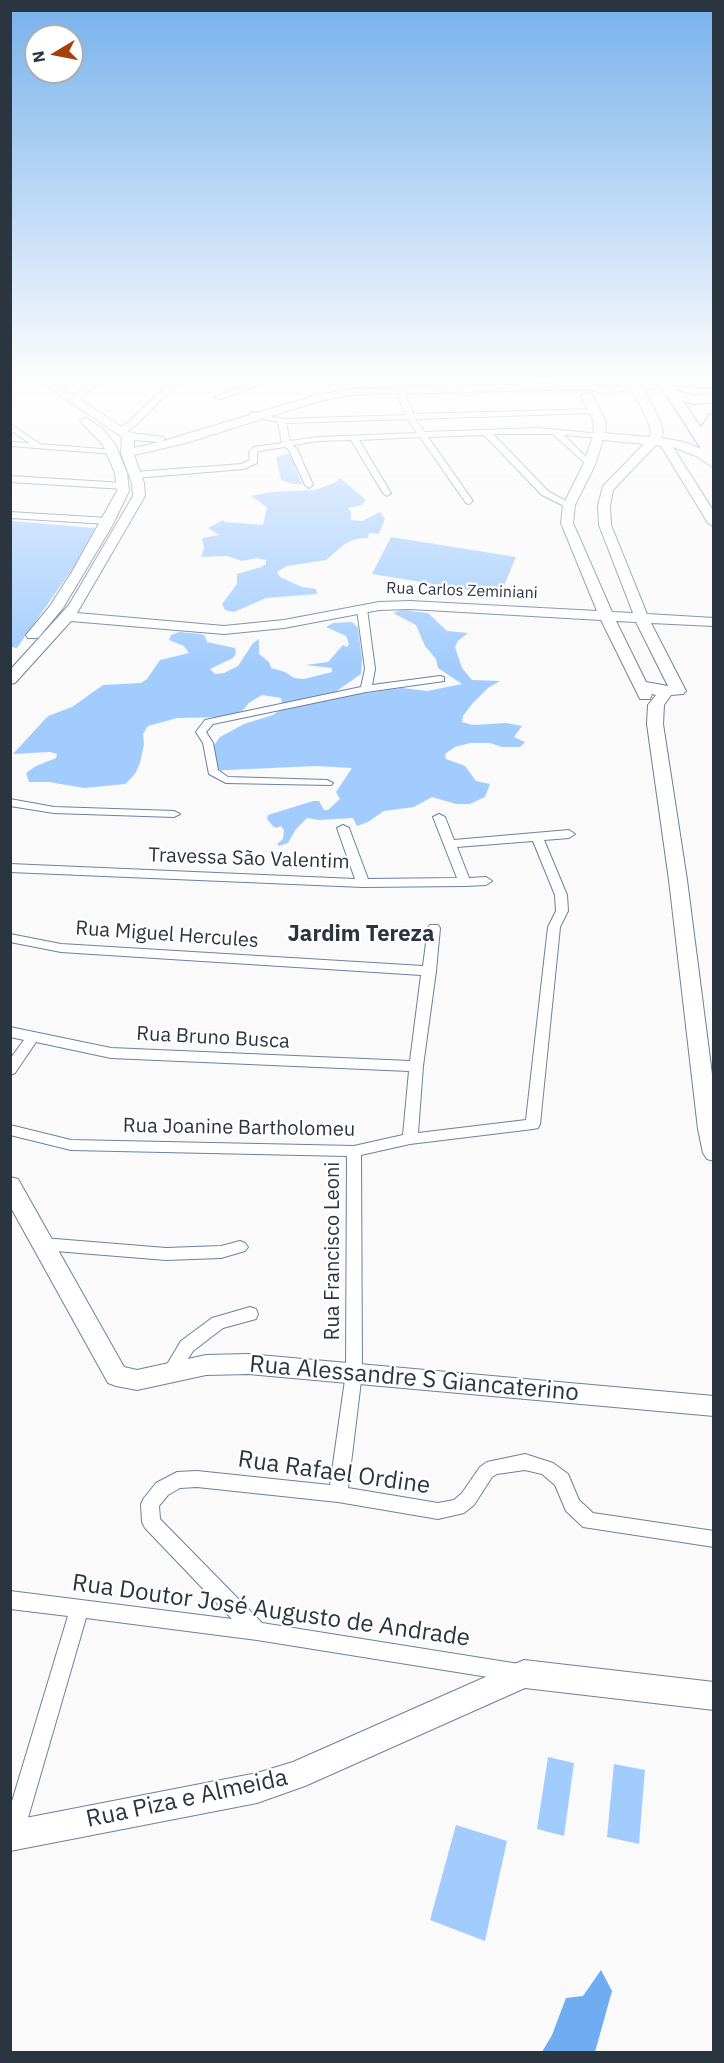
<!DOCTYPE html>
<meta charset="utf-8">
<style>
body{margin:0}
#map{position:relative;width:724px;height:2063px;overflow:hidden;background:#fafafa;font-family:"IBM Plex Sans",sans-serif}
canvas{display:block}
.frame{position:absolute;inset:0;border:12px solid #2b3540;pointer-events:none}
.north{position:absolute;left:24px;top:24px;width:60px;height:60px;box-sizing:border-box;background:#fff;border:2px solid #aaaeb3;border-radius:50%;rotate:260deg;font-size:16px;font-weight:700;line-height:24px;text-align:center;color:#2b3540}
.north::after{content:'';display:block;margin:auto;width:21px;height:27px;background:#a4400a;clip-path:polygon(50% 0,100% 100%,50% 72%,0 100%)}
</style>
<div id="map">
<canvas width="724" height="2063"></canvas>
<div class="frame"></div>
<div class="north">N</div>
</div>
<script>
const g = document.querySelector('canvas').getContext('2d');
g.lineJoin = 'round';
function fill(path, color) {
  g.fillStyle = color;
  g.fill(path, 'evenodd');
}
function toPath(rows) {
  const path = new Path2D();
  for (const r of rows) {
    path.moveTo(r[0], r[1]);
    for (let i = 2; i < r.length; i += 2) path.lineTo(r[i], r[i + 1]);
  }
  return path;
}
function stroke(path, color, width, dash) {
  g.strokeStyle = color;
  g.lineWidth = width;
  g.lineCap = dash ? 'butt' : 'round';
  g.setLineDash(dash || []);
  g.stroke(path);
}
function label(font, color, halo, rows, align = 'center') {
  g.font = font + ' "IBM Plex Sans",sans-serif';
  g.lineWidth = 4.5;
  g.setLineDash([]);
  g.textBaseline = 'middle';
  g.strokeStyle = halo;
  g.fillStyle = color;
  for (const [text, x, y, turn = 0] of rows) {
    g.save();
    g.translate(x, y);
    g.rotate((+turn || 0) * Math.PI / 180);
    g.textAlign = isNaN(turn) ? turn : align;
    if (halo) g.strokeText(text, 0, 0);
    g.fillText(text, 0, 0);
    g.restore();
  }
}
const green = toPath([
 [290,453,302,484,293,484,281,480,276,457],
 [340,478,366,500,362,505,348,508,351,512,351,520,362,521,380,512,385,519,379,534,369,533,368,538,355,539,345,544,326,560,287,566,277,572,280,577,302,587,316,589,317,594,266,598,234,612,225,610,222,604,237,584,237,574,261,567,266,564,266,560,256,558,242,561,227,556,201,557,204,548,202,538,219,535,208,528,223,520,224,522,263,525,267,507,251,496,271,492,315,490,336,482],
 [11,521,95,528,75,565,17,648,11,647],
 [391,537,516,557,500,595,372,574],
 [402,610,428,613,447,631,468,633,458,641,455,647,462,668,472,680,500,681,488,688,472,704,463,716,462,722,473,725,506,723,522,726,514,737,525,742,520,747,502,747,490,743,470,743,455,747,445,754,446,759,465,766,476,781,490,784,485,797,470,804,456,804,432,797,414,807,384,811,368,822,357,826,353,818,319,820,307,818,296,829,288,843,279,846,277,844,283,839,284,830,281,826,276,828,273,826,267,819,268,815,313,801,319,801,324,810,328,810,340,799,336,792,352,768,315,766,207,771,207,755,220,737,244,724,273,715,283,708,281,698,262,695,249,703,242,711,228,717,177,718,148,726,143,734,144,744,140,763,135,774,125,784,84,788,49,782,29,782,26,773,36,766,56,758,57,754,50,752,13,754,48,716,72,707,103,685,141,683,147,679,160,660,189,653,184,646,169,640,171,635,179,632,201,634,205,636,207,642,235,648,236,653,233,658,210,669,215,674,224,673,238,666,253,643,259,639,259,654,269,662,271,668,285,672,294,678,304,679,332,672,332,668,306,665,328,662,343,645,347,647,349,644,346,636,326,627,333,623,352,622,358,628,362,660,361,674,331,695,337,697,402,688,427,691,462,684,438,668,436,659,425,646,416,625,393,613],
 [548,1757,574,1763,564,1836,537,1829],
 [614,1764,645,1770,639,1844,607,1837],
 [456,1825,507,1841,485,1941,430,1920]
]);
const water = toPath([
 [601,1970,612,1991,595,2052,542,2052,552,2035,566,1998,583,1996]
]);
const street = toPath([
 [95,378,103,378,76,403,70,403,70,399,95,378],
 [174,378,182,378,136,425,123,434,117,434,117,430,130,421,174,378],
 [267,378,277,378,221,399,214,397,267,378],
 [446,378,452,378,456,387,450,387,446,378],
 [509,378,517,378,521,383,514,385,509,378],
 [400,388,404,390,413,414,598,409,598,413,595,413,415,419,425,432,537,428,602,434,602,438,599,438,564,435,592,463,593,465,589,467,553,434,493,434,548,491,573,505,566,507,542,495,484,435,428,437,473,501,469,504,466,503,420,437,359,440,391,493,387,496,383,493,351,440,318,441,293,445,297,449,313,485,309,488,305,485,289,450,285,447,259,451,257,453,257,463,244,469,135,478,131,475,135,472,242,464,250,460,249,452,254,447,282,443,278,422,250,416,249,414,253,412,282,419,405,415,396,390,400,388],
 [408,419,417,433,318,437,290,441,286,423,408,419],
 [10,424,40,444,113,450,117,452,113,454,10,446,10,442,29,443,10,430,10,424],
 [10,476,124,483,128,486,124,489,10,482,10,476],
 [10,512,108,518,112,521,108,524,10,518,10,512],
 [362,606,367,609,375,669,372,685,440,676,444,677,444,681,366,692,213,724,206,732,213,743,218,770,228,777,327,780,333,783,331,785,226,783,209,774,203,743,196,732,205,720,361,687,365,669,357,609,362,606],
 [10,799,54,807,174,811,180,814,174,817,54,813,10,806,10,799],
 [439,814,445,817,454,840,569,830,575,834,569,838,544,840,567,895,568,911,560,927,540,1124,538,1128,533,1129,410,1144,361,1155,362,1373,348,1488,438,1503,454,1500,462,1493,480,1467,487,1462,525,1454,553,1463,568,1474,579,1500,593,1513,714,1531,714,1547,583,1527,566,1511,555,1485,542,1474,525,1470,497,1474,492,1477,474,1505,464,1513,438,1519,338,1502,197,1487,180,1488,168,1495,159,1506,160,1519,262,1623,519,1664,526,1666,529,1673,526,1680,519,1682,257,1640,86,1618,23,1835,20,1842,10,1844,10,1808,68,1616,10,1609,10,1591,232,1619,145,1528,142,1522,141,1504,144,1498,156,1483,177,1472,197,1471,330,1485,346,1373,347,1156,71,1150,10,1135,10,1125,71,1140,354,1146,403,1135,409,1071,111,1058,36,1042,15,1073,10,1075,10,1059,24,1040,10,1037,10,1027,111,1048,410,1061,421,975,61,952,10,942,10,934,61,944,423,966,428,928,430,925,438,925,440,928,436,971,423,1066,418,1133,526,1120,548,927,556,911,555,895,533,841,457,847,469,878,486,877,492,881,486,885,465,886,363,887,10,872,10,864,355,879,337,828,343,825,349,828,368,879,457,878,433,817,439,814],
 [43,1238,166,1248,221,1246,240,1241,245,1243,248,1247,245,1251,221,1258,166,1260,43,1250,38,1248,35,1244,38,1240,43,1238],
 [250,1307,256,1309,258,1314,256,1319,223,1328,193,1351,177,1376,171,1378,165,1376,163,1371,181,1341,212,1318,250,1307]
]);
const secondary = toPath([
 [35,378,47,378,131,433,163,437,165,439,160,442,310,397,349,389,579,383,582,378,593,378,590,384,606,388,618,385,617,378,626,378,630,383,683,378,714,378,714,380,710,381,644,389,660,421,663,433,661,438,684,442,704,450,714,458,714,468,696,456,673,447,714,512,714,527,708,523,661,446,656,445,613,490,610,506,611,525,647,614,714,618,714,626,651,623,686,691,683,694,671,695,664,705,663,724,687,880,714,1090,714,1161,707,1159,703,1153,698,1129,669,880,647,724,648,705,656,695,652,694,650,699,640,699,601,620,410,609,379,610,284,628,224,634,71,621,15,683,10,684,10,670,69,605,133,496,132,483,121,453,122,437,35,378],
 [586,389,606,394,632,389,648,421,651,433,649,437,605,433,606,422,593,396,587,393,581,396,594,422,593,436,583,465,563,505,561,523,597,611,410,601,379,602,284,620,224,626,77,613,145,496,144,483,134,455,186,443,316,402,349,395,586,389],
 [134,440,159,442,134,448,134,440],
 [603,440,644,444,603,486,598,506,599,525,633,613,612,612,573,523,575,505,595,465,603,440],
 [616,621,636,622,668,686,646,682,616,621],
 [86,418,103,429,115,444,127,473,129,491,112,526,63,608,38,638,28,638,26,635,50,606,73,570,117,491,115,473,103,445,80,421,86,418],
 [10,1177,18,1179,124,1367,137,1370,206,1355,248,1354,714,1396,714,1416,248,1374,206,1375,137,1390,116,1386,108,1383,10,1206,10,1177],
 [524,1660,714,1682,714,1710,525,1688,305,1786,257,1803,10,1851,10,1821,257,1773,293,1762,524,1660]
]);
const primary = toPath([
 [679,378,714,380,714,388,675,385,673,382,675,379,679,378],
 [669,385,673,386,677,391,694,396,714,394,714,402,694,404,683,401,701,428,709,415,714,414,714,462,709,461,663,389,669,385]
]);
const primaryBridge = toPath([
 [662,378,669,389]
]);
const farStreetnames = [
 ["Rua Carlos Zeminiani",462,591,2]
];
const streetNames = [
 ["Travessa São Valentim",249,859,2],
 ["Rua Miguel Hercules",167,935,4],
 ["Rua Bruno Busca",213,1038,3],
 ["Rua Joanine Bartholomeu",239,1128,1],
 ["Rua Francisco Leoni",333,1251,-90]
];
const quarterNames = [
 ["Jardim Tereza",361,935]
];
const nearStreetnames = [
 ["Rua Alessandre S Giancaterino",414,1379,5],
 ["Rua Rafael Ordine",334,1473,8],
 ["Rua Doutor José Augusto de Andrade",271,1611,8],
 ["Rua Piza e Almeida",187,1799,-12]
];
fill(green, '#a2ccfd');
fill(water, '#6facf1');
stroke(street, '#6b829d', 2);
stroke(secondary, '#6b829d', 2);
stroke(primary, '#6b829d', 3);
fill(street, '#fff');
fill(secondary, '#fff');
fill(primary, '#fff');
stroke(primaryBridge, '#6b829d', 16, []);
stroke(primaryBridge, '#fff', 14);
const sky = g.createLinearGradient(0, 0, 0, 666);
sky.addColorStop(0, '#77b1ec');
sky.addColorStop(0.57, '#fdfdfd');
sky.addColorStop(1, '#fdfdfd00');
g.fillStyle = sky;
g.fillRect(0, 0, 724, 666);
label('16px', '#2b3540', '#fff', farStreetnames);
label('20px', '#2b3540', '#fff', streetNames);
label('bold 22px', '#2b3540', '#fff', quarterNames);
label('24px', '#2b3540', '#fff', nearStreetnames);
</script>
